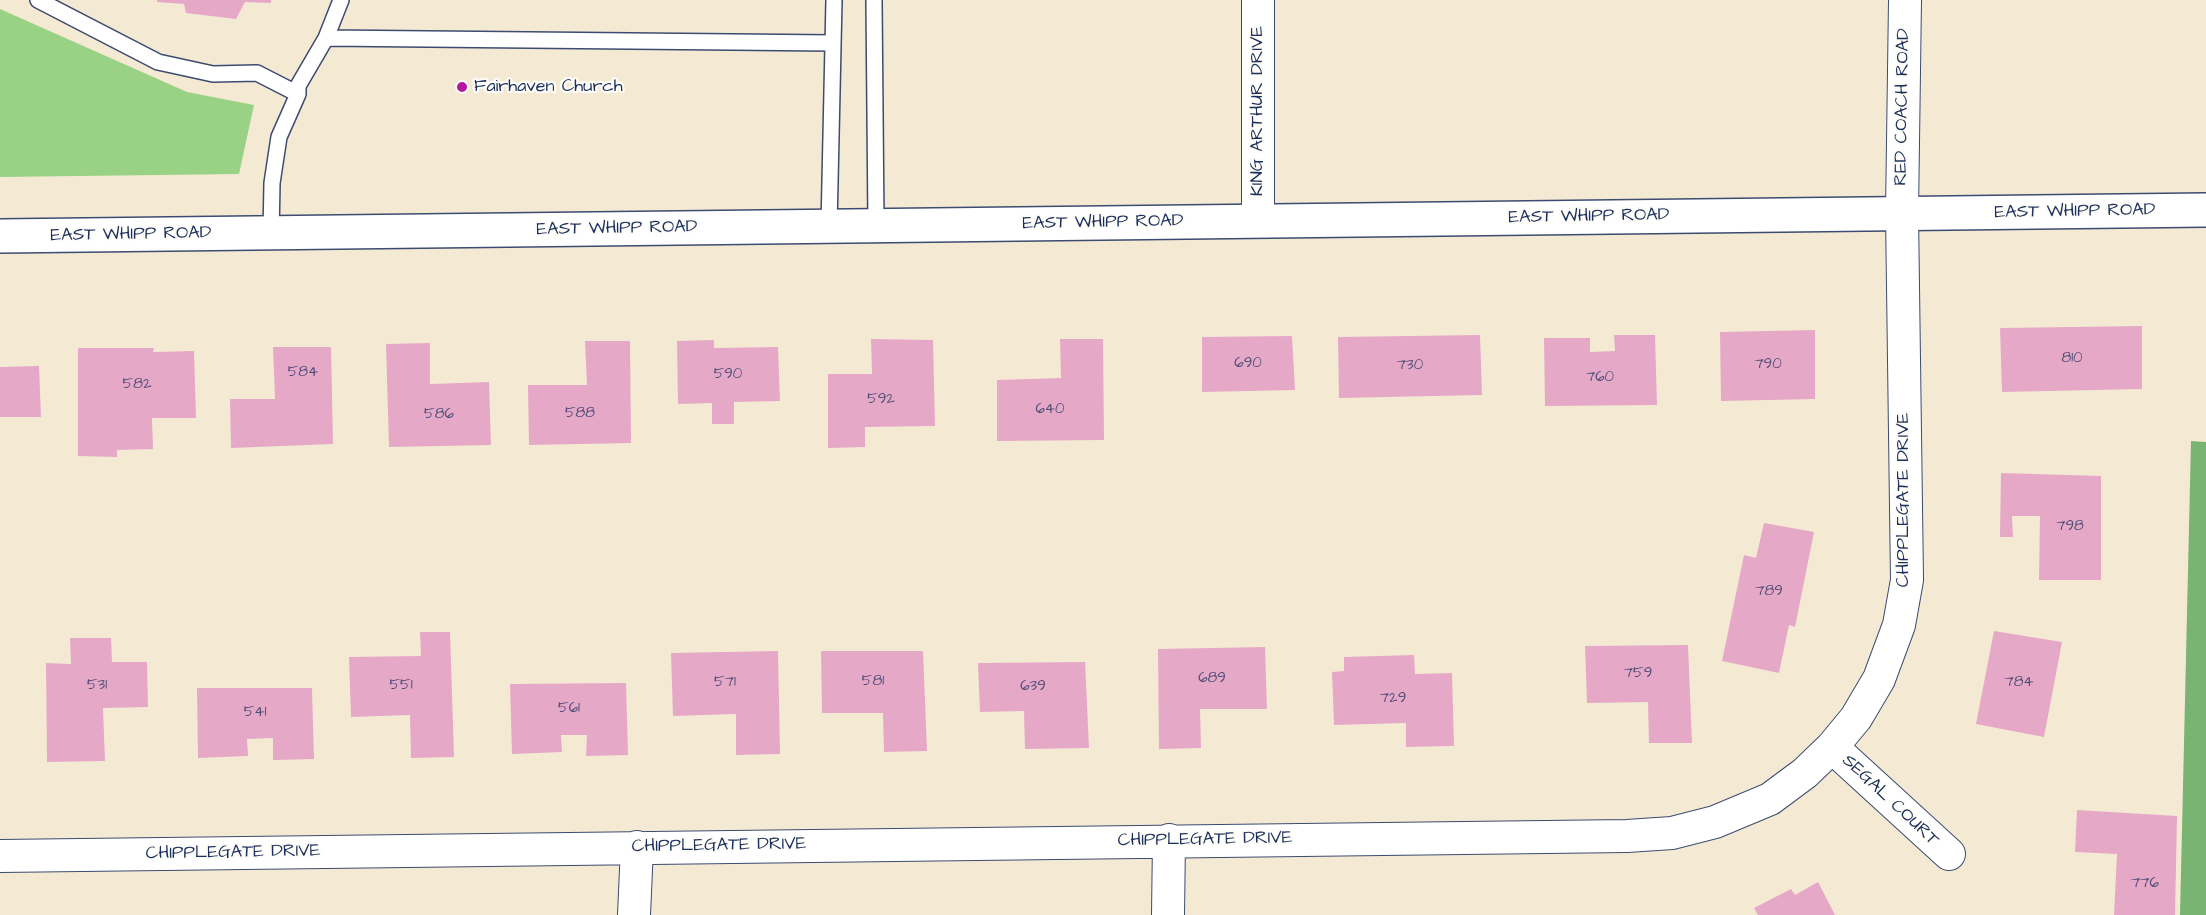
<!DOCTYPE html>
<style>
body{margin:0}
canvas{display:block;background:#f4ead4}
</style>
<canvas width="2206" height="915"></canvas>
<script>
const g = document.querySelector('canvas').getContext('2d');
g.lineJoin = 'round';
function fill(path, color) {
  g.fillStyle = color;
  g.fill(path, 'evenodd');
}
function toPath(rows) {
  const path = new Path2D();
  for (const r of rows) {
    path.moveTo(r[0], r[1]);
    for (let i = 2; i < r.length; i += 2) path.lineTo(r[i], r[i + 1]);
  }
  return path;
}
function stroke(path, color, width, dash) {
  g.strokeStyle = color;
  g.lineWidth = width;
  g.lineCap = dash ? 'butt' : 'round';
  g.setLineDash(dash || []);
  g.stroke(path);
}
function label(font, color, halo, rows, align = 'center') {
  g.font = font + ' "Architects Daughter",sans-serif';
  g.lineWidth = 4.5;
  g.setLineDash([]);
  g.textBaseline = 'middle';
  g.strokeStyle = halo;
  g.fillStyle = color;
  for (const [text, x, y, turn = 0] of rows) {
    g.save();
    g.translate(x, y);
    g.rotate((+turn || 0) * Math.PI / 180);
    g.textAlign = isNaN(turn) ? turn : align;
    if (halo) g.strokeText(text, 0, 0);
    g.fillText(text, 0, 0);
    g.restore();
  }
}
const green = toPath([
 [0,9,187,92,254,105,239,174,0,177]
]);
const forest = toPath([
 [2191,441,2206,442,2206,915,2180,915]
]);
const building = toPath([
 [157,0,271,0,271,3,245,2,236,19,186,13,184,4,157,2],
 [2142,326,2142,389,2002,392,2000,328],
 [1815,330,1815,399,1721,401,1720,332],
 [1480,335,1482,395,1339,398,1338,337],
 [1614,335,1655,335,1657,405,1545,406,1544,338,1590,338,1590,352,1615,351],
 [1292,336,1295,390,1202,392,1202,337],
 [871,339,933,340,935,426,865,427,865,447,828,448,828,374,872,374],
 [1060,339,1103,339,1104,440,997,441,997,380,1061,378],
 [714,340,714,348,778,347,780,401,734,402,734,424,712,424,712,403,678,404,677,341],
 [585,341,630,341,631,443,529,445,528,385,587,385],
 [430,343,430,384,489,382,491,445,389,447,386,344],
 [273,347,331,347,333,444,231,448,230,399,275,399],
 [78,348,154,348,153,352,194,351,196,418,152,418,153,449,117,450,117,457,78,456],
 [39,366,41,417,0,417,0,367],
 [2001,473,2101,476,2101,580,2039,580,2040,516,2012,516,2013,537,2000,537],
 [1764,523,1814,532,1795,627,1789,625,1779,673,1722,661,1744,555,1756,558],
 [1994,631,2062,642,2044,737,1976,724],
 [420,632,450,632,454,757,411,758,410,715,351,717,349,657,421,656],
 [70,638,111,638,112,662,147,662,148,707,103,708,105,761,47,762,46,663,71,664],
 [1688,645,1692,743,1649,743,1648,702,1587,703,1585,646],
 [1265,647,1267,709,1200,709,1201,748,1159,749,1158,649],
 [778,651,780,754,736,755,736,714,673,716,671,653],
 [821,651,923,651,927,751,884,752,883,713,822,713],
 [1414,655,1415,674,1452,673,1454,746,1406,747,1406,723,1334,725,1332,672,1344,671,1344,657],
 [1085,662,1089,748,1025,749,1024,711,980,712,978,663],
 [626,683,628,755,586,756,587,735,561,735,562,752,512,754,510,684],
 [197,688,312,688,314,759,273,760,273,738,247,739,248,756,198,758],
 [2077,810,2177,816,2175,915,2114,915,2117,854,2075,852],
 [1818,882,1835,915,1758,915,1754,908,1791,889,1795,895]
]);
const lane = toPath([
 [38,0,158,62,213,74,257,73,298,94],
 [874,0,876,225],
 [326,38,833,43],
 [829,227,834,0],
 [271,234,272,183,279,137,298,94,298,86,326,38,341,0]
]);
const street = toPath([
 [1258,221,1258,0],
 [1832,747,1949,854],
 [0,856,1627,836,1672,833,1715,822,1770,799,1805,773,1832,747,1856,718,1879,679,1899,625,1907,580,1902,213,1905,0],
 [634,915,637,847],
 [1168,915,1169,840]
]);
const secondary = toPath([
 [0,236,2206,210]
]);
const markers = [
 [462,87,6,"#b5179e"]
];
const numberNames = [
 ["810",2072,359],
 ["690",1248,364],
 ["790",1768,365],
 ["730",1410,366],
 ["584",303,373],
 ["590",728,375],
 ["760",1600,378],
 ["582",137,385],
 ["592",881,400],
 ["640",1050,410],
 ["588",580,414],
 ["586",439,415],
 ["798",2070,527],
 ["789",1769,592],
 ["759",1638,674],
 ["689",1212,679],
 ["581",873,682],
 ["571",725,683],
 ["784",2019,683],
 ["531",97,686],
 ["551",401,686],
 ["639",1033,687],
 ["729",1393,699],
 ["561",569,709],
 ["541",255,713],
 ["776",2145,884]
];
const poiNames = [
 ["Fairhaven Church",474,87]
];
const streetNames = [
 ["RED COACH ROAD",1903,107,-89],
 ["KING ARTHUR DRIVE",1258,111,-90],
 ["EAST WHIPP ROAD",2075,212,-1],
 ["EAST WHIPP ROAD",1589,217,-1],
 ["EAST WHIPP ROAD",1103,223,-1],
 ["EAST WHIPP ROAD",617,229,-1],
 ["EAST WHIPP ROAD",131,235,-1],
 ["CHIPPLEGATE DRIVE",1904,500,-90],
 ["SEGAL COURT",1890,801,43],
 ["CHIPPLEGATE DRIVE",1205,840,-1],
 ["CHIPPLEGATE DRIVE",719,846,-1],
 ["CHIPPLEGATE DRIVE",233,853,-1]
];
fill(green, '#99d285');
fill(forest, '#7ab472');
fill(building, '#e6a8c7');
stroke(lane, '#3c4b70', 18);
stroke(street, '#3c4b70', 34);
stroke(secondary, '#3c4b70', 36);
stroke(lane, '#fff', 15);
stroke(street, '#fff', 32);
stroke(secondary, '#fff', 33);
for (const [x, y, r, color] of markers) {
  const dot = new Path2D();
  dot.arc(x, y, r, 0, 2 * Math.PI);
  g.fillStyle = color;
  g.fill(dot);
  stroke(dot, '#fdfcf7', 2);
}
label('15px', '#4e4d78', null, numberNames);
label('18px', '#1b2f5e', '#fdfcf7', poiNames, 'left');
label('18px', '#1b2f5e', '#fdfcf7', streetNames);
</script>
